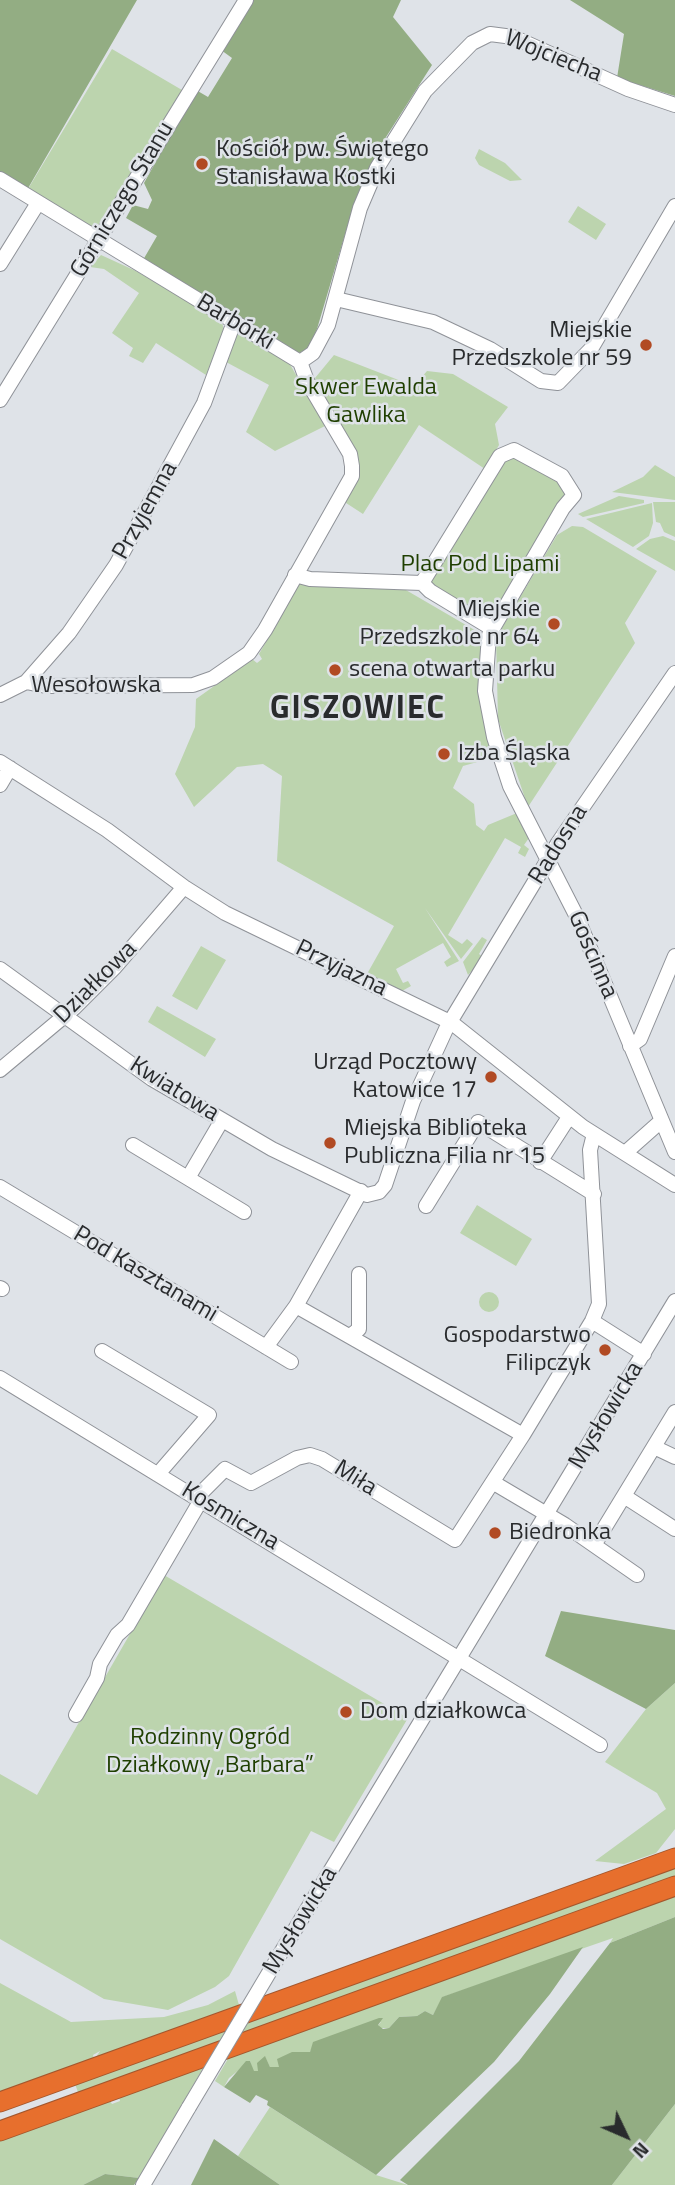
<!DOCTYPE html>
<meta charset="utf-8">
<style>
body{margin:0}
#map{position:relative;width:675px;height:2185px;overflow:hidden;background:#dfe3e8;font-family:"Titillium Web",sans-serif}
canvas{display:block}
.north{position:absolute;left:591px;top:2101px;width:70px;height:70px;-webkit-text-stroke:5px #dfe3e8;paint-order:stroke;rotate:134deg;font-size:19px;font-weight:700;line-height:28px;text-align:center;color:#292b2d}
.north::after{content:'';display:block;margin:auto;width:24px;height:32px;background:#292b2d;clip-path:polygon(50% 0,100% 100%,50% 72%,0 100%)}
</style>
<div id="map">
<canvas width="675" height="2185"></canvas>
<div class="north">N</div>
</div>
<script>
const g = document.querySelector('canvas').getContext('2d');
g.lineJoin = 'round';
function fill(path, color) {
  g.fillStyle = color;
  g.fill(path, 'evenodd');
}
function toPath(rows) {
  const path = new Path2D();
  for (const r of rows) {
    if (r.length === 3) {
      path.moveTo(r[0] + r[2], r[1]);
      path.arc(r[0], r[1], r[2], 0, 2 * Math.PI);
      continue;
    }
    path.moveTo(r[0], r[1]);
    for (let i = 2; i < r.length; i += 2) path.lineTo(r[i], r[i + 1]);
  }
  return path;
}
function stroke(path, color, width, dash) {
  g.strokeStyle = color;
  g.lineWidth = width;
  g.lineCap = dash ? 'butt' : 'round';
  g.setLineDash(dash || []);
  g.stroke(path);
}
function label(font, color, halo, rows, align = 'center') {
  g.font = font + ' "Titillium Web",sans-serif';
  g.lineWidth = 5;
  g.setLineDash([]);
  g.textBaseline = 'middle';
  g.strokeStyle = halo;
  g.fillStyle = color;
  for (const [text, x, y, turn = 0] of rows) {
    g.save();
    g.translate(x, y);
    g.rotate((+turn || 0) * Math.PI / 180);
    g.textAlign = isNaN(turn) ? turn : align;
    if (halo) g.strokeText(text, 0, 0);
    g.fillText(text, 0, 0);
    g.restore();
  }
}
const green = toPath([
 [112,49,182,90,96,229,28,189],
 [479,149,505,163,522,180,510,181,479,165,475,158],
 [578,206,606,224,596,240,568,222],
 [101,255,136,271,222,322,224,331,206,375,156,343,143,363,129,356,133,348,112,333,139,293,104,269,90,267],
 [238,330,287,359,325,426,275,451,246,432,269,385,226,362],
 [334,355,414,386,427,371,453,374,508,407,495,424,499,445,485,469,419,425,363,514,343,501,353,479,332,413,315,378],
 [507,454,559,477,565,487,565,495,490,623,430,586,427,577],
 [655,465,675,477,675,500,612,492,643,477],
 [619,496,644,500,644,503,583,517,578,514],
 [653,502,675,502,675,537,664,532,660,523,656,522],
 [652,503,653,523,649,536,633,547,586,519],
 [572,526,583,527,657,571,625,623,635,643,528,807,498,719,496,638,557,535],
 [663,536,675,541,675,571,636,549,650,539],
 [304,582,399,586,478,632,481,639,481,692,495,757,463,766,453,788,474,804,476,825,484,831,488,825,517,813,531,835,524,845,529,849,525,857,518,853,521,847,505,838,448,935,462,944,467,939,473,944,461,959,425,908,459,961,447,967,444,962,451,957,443,943,396,969,403,983,408,981,411,986,402,991,367,974,394,926,277,861,282,776,263,764,237,767,194,807,175,774,195,727,196,699,252,659,257,663,262,659,259,654,299,585],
 [482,937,487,940,479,954,484,958,468,975,463,962],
 [201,946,226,960,197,1010,172,996],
 [157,1006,216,1039,205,1057,148,1022],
 [477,1205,532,1239,516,1266,460,1233],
 [489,1302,10],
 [164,1575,408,1718,334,1842,311,1831,229,1976,215,1987,168,2010,104,1999,0,1939,0,1774,37,1795],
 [675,1683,675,1829,656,1853,624,1864,595,1861,666,1809,657,1793,605,1762,646,1709],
 [675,1865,675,1880,79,2095,74,2081],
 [675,1896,675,1917,610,1943,613,1938,443,1997,433,2015,425,2011,417,2016,399,2017,389,2028,380,2028,378,2025,381,2022,313,2046,310,2052,278,2059,280,2068,270,2067,265,2057,258,2072,253,2071,250,2061,229,2078,224,2087,215,2081,229,2057],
 [0,1983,71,2022,164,2017,208,2005,235,1991,239,2005,96,2057,100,2051,93,2055,94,2058,0,2093],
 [205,2065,139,2178,105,2174,83,2185,0,2185,0,2141,110,2101,112,2104,120,2101,119,2096],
 [675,2104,675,2185,612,2185],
 [270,2107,376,2175,408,2185,280,2185,238,2156]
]);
const forest = toPath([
 [0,0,137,0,27,190,0,174],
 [254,0,401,0,393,17,432,65,379,148,354,204,317,329,309,348,297,354,143,260,157,236,126,218,133,205,148,209,152,200,144,183,196,90,208,97,232,58,221,50],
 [570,0,675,0,675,96,617,78,624,34],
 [561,1611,675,1630,675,1683,646,1709,545,1656],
 [675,1917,675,2104,612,2185,408,2185,400,2180,519,2061,610,1943],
 [583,1947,550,1994,494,2062,376,2175,267,2105,268,2101,256,2095,250,2103,224,2087,246,2061,250,2061,254,2071,258,2071,257,2063,265,2056,270,2067,279,2067,277,2059,292,2052,310,2052,313,2042,379,2018,383,2018,378,2025,383,2029,389,2028,399,2017,417,2016,425,2011,433,2015,442,1997],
 [214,2139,238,2156,280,2185,191,2185],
 [105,2174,139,2178,134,2185,83,2185]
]);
const minor = toPath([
 [0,179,300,362,307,381,350,454,352,466,352,476,265,630,249,653,213,678,193,685,46,686,26,682,0,695],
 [0,264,38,203],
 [336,299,433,322,490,349,541,381,558,383,591,349,675,206],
 [300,362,313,353,328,325,360,208,377,168,425,91,472,43,490,34,513,37,628,89,675,105],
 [0,400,246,0],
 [295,575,310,579,422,583],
 [491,628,430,591,422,583,500,456,514,450,562,476,574,495,563,508,489,635,485,691,494,737,510,786,577,917,675,1152],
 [26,682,69,633,116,565,204,403,234,322],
 [0,762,107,830,184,887,225,913,452,1023,583,1127,675,1185],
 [0,785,10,768],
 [0,969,152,1079,214,1115,272,1149,367,1195,379,1192,385,1185,413,1101,447,1027,558,843,675,673],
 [630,1046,640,1039,675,956],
 [0,1070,74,1008,115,967,184,887],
 [133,1145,244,1212],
 [625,1153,660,1122],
 [540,1162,569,1117],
 [188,1178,222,1120],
 [0,1187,291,1362],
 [426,1206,478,1122,594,1194],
 [0,1288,2,1289],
 [592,1321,644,1354],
 [350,1336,359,1329,359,1274],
 [266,1347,296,1306,361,1191],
 [102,1351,209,1415,158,1474],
 [0,1378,600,1745],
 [523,1435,592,1321,599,1304,590,1150,594,1134],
 [654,1447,675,1457],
 [494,1483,565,1525,637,1575],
 [624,1496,675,1529],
 [197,1497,225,1469,251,1483,297,1458,310,1455,322,1459,455,1540,523,1435,296,1306],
 [594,1545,675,1412],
 [76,1715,97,1678,100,1664,117,1635,128,1625,201,1500],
 [279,1956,675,1301],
 [143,2185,189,2107]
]);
const highway = toPath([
 [0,2102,675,1858],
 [0,2131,675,1886]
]);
const minorBridge = toPath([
 [189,2107,279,1956]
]);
const markers = [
 [202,164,7,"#b14a23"],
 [646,345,7,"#b14a23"],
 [554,624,7,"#b14a23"],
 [335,670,7,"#b14a23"],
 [444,754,7,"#b14a23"],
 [491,1077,7,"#b14a23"],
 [330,1143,7,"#b14a23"],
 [605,1350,7,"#b14a23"],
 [495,1533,7,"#b14a23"],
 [346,1712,7,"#b14a23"]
];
const streetNames = [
 ["Wojciecha",553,57,22],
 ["Górniczego Stanu",123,200,-59],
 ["Barbórki",235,323,31],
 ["Przyjemna",146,511,-61],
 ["Wesołowska",96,686],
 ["Radosna",559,845,-58],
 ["Gościnna",592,955,67],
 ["Przyjazna",341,969,26],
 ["Działkowa",96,983,-45],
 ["Kwiatowa",174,1090,32],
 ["Pod Kasztanami",145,1275,31],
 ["Mysłowicka",607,1416,-59],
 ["Miła",355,1479,32],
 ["Kosmiczna",230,1517,31],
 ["Mysłowicka",301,1921,-59]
];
const poiNames = [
 ["Kościół pw. Świętego",216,150],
 ["Stanisława Kostki",216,178],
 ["Miejskie",632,331,"right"],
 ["Przedszkole nr 59",632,359,"right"],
 ["Miejskie",540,610,"right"],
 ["Przedszkole nr 64",540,638,"right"],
 ["scena otwarta parku",349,670],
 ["Izba Śląska",458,754],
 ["Urząd Pocztowy",477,1063,"right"],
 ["Katowice 17",477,1091,"right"],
 ["Miejska Biblioteka",344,1129],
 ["Publiczna Filia nr 15",344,1157],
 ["Gospodarstwo",591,1336,"right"],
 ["Filipczyk",591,1364,"right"],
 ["Biedronka",509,1533],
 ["Dom działkowca",360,1712]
];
const parkNames = [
 ["Skwer Ewalda",366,388],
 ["Gawlika",366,416],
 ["Plac Pod Lipami",480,565],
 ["Rodzinny Ogród",210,1738],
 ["Działkowy „Barbara”",210,1766]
];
const districtNames = [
 ["GISZOWIEC",358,710]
];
fill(green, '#bcd4ae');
fill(forest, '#93ad83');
stroke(minor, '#8f9298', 16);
stroke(highway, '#a4572d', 21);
stroke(minor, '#fff', 14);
stroke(highway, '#e76f2d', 19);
stroke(minorBridge, '#8f9298', 16, []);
stroke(minorBridge, '#fff', 14);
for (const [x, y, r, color] of markers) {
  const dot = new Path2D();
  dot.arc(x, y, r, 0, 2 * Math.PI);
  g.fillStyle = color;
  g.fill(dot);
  stroke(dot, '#dfe3e8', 2.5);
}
label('24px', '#292b2d', '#dfe3e8', streetNames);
label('24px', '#292b2d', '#dfe3e8', poiNames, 'left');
label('24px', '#1f3f00', '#dfe3e8', parkNames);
g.letterSpacing = '2px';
label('bold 32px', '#292b2d', '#dfe3e8', districtNames);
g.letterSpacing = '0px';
</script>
